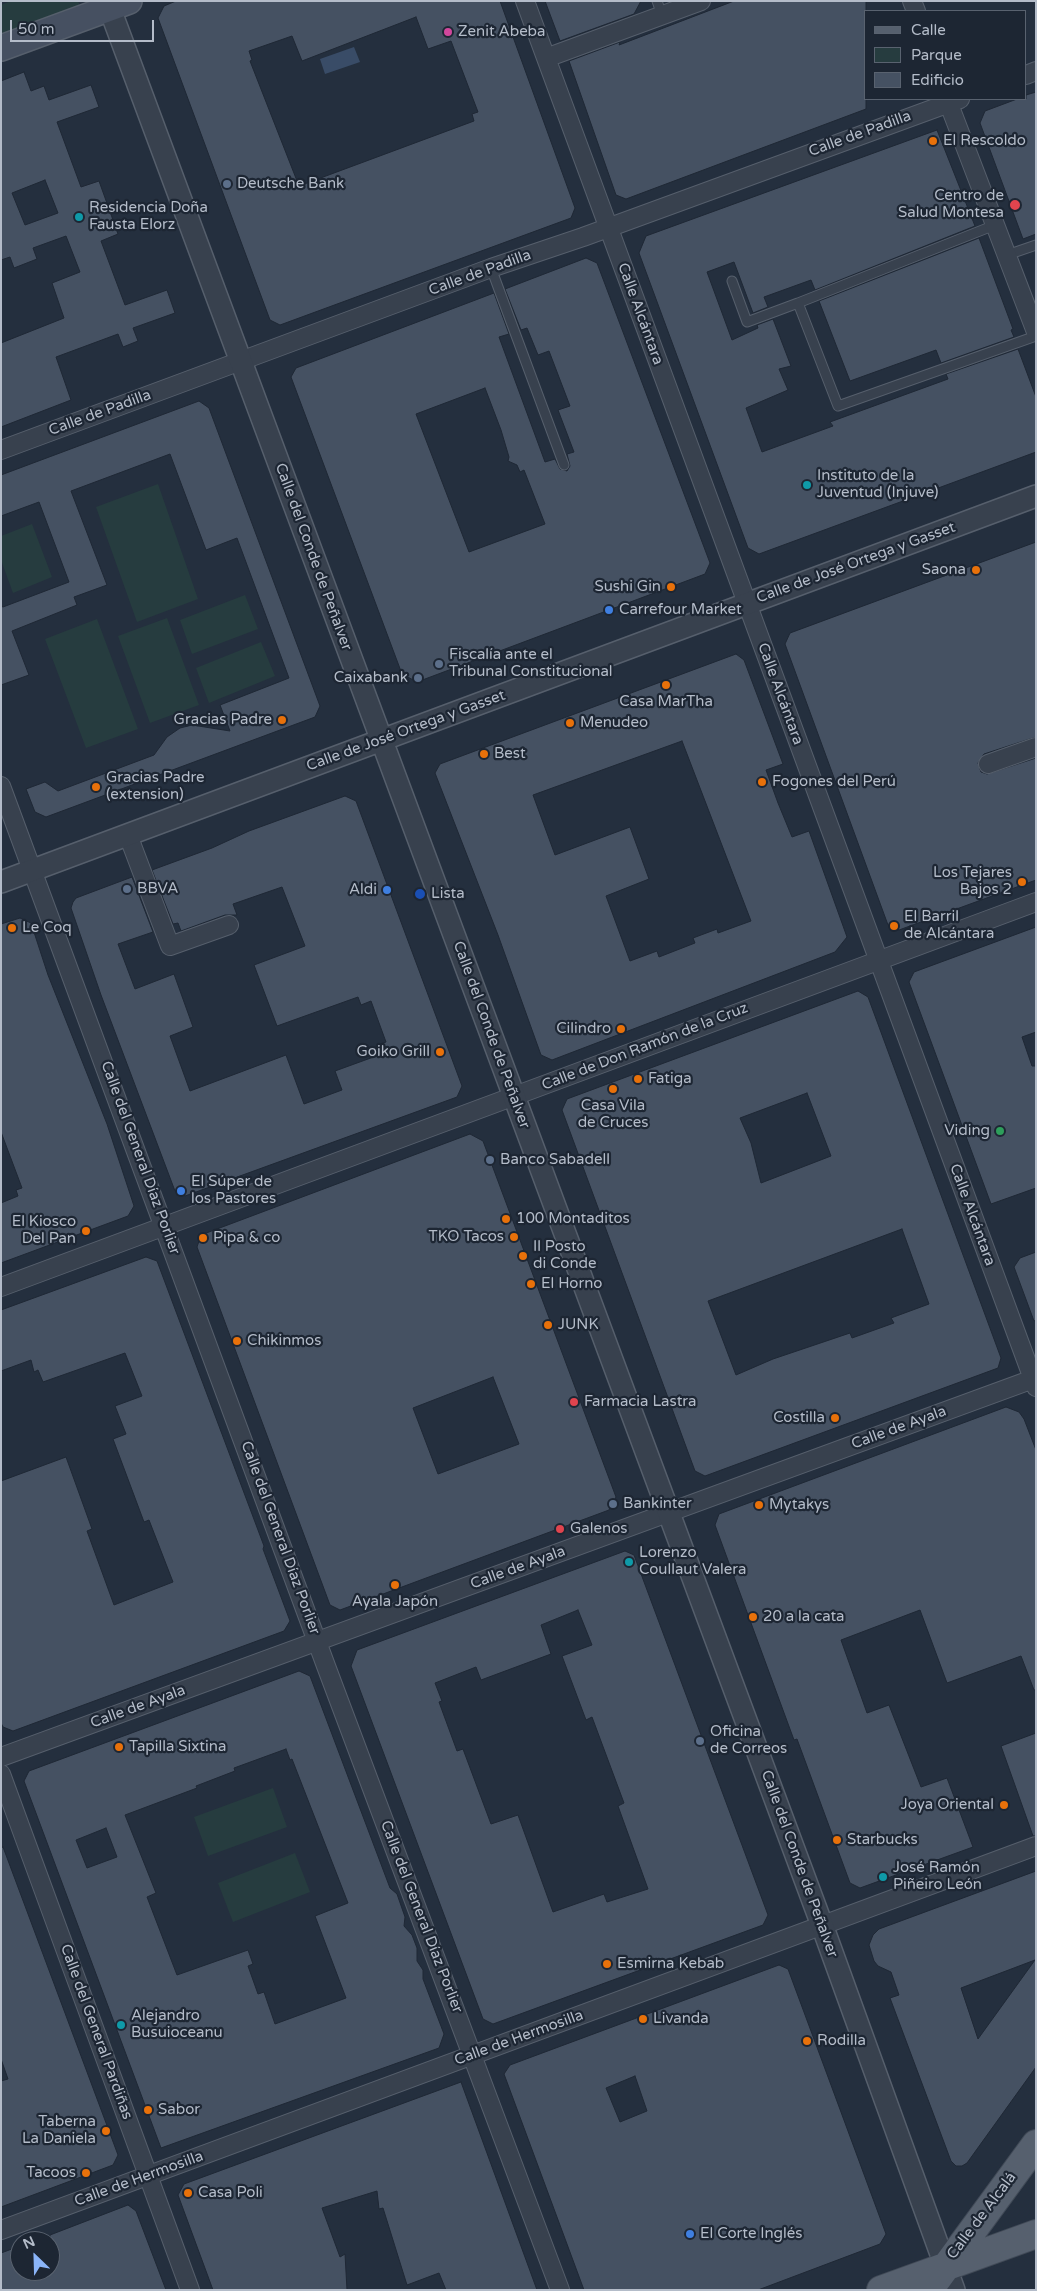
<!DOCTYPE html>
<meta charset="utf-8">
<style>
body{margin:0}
#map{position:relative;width:1037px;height:2291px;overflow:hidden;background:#242f3e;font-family:"Varela Round",sans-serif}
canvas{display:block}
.frame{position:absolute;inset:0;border:2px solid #b4bcc9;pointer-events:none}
.legend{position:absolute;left:864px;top:10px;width:162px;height:90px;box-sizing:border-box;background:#1d2633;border:1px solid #59626f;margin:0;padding:6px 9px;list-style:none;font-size:15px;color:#b4bcc9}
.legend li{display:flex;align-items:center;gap:10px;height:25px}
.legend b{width:25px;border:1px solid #59626f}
.north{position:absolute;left:10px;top:2231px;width:50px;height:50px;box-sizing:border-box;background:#1d2633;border:1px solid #59626f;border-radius:50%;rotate:336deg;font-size:14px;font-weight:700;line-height:20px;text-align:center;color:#b4bcc9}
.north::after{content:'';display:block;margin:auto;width:18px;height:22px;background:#8ab4f8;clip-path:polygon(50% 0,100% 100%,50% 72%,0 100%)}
.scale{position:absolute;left:10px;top:20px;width:144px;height:22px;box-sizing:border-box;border:2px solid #b4bcc9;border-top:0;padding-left:6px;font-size:15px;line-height:18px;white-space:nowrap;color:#b4bcc9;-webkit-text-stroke:4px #1d2633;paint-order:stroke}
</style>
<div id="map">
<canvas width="1037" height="2291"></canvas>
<div class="frame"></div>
<ul class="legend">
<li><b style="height:6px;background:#56606e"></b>Calle</li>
<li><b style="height:14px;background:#263c3f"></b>Parque</li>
<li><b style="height:14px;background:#455162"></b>Edificio</li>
</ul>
<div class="north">N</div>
<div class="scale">50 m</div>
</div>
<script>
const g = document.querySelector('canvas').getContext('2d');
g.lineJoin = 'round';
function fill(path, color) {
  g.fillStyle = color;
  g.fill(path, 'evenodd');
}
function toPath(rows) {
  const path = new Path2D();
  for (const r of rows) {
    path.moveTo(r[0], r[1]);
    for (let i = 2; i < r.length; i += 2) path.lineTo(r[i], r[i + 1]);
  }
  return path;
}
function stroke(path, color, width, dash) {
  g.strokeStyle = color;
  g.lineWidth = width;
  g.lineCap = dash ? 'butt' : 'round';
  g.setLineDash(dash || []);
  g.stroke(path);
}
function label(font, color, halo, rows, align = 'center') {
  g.font = font + ' "Varela Round",sans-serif';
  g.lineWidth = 4.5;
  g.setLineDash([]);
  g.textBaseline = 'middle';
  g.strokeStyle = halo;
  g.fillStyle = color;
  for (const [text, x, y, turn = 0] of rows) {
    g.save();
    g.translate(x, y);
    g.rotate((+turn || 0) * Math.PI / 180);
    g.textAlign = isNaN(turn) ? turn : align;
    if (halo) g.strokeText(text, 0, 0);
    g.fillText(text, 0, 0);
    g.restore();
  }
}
const green = toPath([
 [11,1,78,1,80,6,1,35,1,5],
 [158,484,198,599,137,622,96,507],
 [32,524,52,577,13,593,1,560,1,536],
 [245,595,258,629,192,654,180,620],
 [167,618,199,705,150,723,118,636],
 [97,619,138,729,86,748,45,639],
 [261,642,275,676,209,703,196,668],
 [273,1788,287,1827,208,1856,194,1817],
 [295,1853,310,1892,233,1922,218,1883]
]);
const water = toPath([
 [354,47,360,62,325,74,320,59]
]);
const building = toPath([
 [176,1,500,1,575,208,571,218,280,325,270,320,158,18,164,6,176,1],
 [416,17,428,49,451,41,478,112,472,114,474,121,299,186,250,61,252,60,249,51,292,36,302,61,416,17],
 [545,1,641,1,634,14,560,41,545,1],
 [734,1,866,1,866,109,626,199,616,195,569,61,620,42,619,45,734,1],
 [24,72,31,91,44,86,49,100,91,85,99,107,57,122,81,187,99,181,118,234,101,241,125,305,167,290,175,313,133,328,138,341,123,347,118,334,56,357,71,400,1,427,1,343,64,318,52,283,80,272,66,236,33,248,37,259,14,268,10,257,1,260,1,81,24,72],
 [45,180,58,213,25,225,12,193,45,180],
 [1036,92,1036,234,1023,239,980,123,985,111,1017,99,1026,99,1026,95,1036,92],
 [937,130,975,226,815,290,811,280,764,297,768,307,753,313,734,262,707,272,732,340,758,328,757,325,773,319,791,366,779,369,788,390,746,408,762,452,833,426,830,422,948,379,946,374,1018,349,1036,397,1036,452,759,554,748,548,639,253,646,236,937,130],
 [979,238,1013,329,1011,330,1014,337,941,363,936,350,850,381,819,301,979,238],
 [586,258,597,263,710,563,705,574,417,682,402,674,291,377,296,368,494,293,509,334,499,337,545,462,555,459,560,469,567,471,570,466,567,454,574,452,558,410,570,406,549,351,538,355,527,328,521,330,505,289,586,258],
 [485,388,501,430,509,457,508,461,517,465,520,472,524,470,545,524,469,552,416,414,485,388],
 [199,401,209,408,320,706,315,717,46,817,35,812,26,789,45,782,58,791,154,755,167,737,180,728,192,725,230,731,220,705,289,678,237,538,206,550,170,454,71,491,107,585,74,597,77,605,12,631,29,675,1,685,1,606,3,607,69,582,39,502,1,516,1,475,199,401],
 [1036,542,1036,737,984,754,978,763,981,772,987,774,1036,758,1036,880,899,930,888,925,785,644,790,633,1036,542],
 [736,654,744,660,783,764,766,770,778,803,792,837,809,831,847,937,835,952,552,1060,541,1055,498,935,435,773,440,764,736,654],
 [682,741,751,921,718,933,717,929,693,938,695,943,659,957,657,951,630,961,606,896,649,879,630,827,555,855,533,795,682,741],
 [345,796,356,801,462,1086,457,1097,185,1196,175,1191,101,995,71,908,73,902,76,898,132,877,153,932,118,944,135,989,174,974,193,1027,170,1036,190,1091,286,1055,304,1104,342,1090,335,1071,379,1055,376,1046,386,1042,371,1001,361,1005,358,997,277,1026,254,965,305,946,282,887,233,904,237,915,225,915,181,931,178,923,173,924,152,870,212,848,249,831,345,796],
 [20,918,31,923,48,975,107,1124,134,1206,128,1216,1,1263,1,1203,18,1196,16,1190,22,1188,1,1132,1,924,20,918],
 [1036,927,1036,1032,1022,1037,1032,1066,1036,1066,1036,1188,991,1204,909,982,914,972,1036,927],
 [858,991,868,997,1001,1358,998,1368,705,1476,695,1471,562,1110,567,1099,858,991],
 [807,1093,831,1156,761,1183,751,1143,740,1118,807,1093],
 [902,1229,929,1304,891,1318,894,1323,852,1338,850,1333,773,1359,736,1375,708,1301,902,1229],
 [470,1134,483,1141,616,1497,609,1510,340,1610,330,1605,197,1247,201,1235,470,1134],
 [493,1377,519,1444,438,1474,413,1408,493,1377],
 [1036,1252,1036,1320,1034,1321,1014,1267,1020,1258,1036,1252],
 [146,1257,157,1261,264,1546,263,1549,290,1621,284,1631,13,1731,3,1727,1,1723,1,1481,66,1457,92,1529,87,1531,114,1605,173,1582,149,1520,144,1522,113,1439,126,1434,115,1406,142,1396,125,1353,43,1382,38,1370,34,1372,31,1360,1,1371,1,1310,146,1257],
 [1006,1407,1019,1412,1024,1419,1036,1450,1036,1690,1034,1690,1021,1656,947,1683,920,1610,841,1640,867,1713,889,1705,921,1787,947,1778,973,1847,860,1888,850,1883,797,1739,794,1740,715,1525,719,1514,1006,1407],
 [625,1551,634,1555,768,1915,763,1925,493,2024,483,2019,351,1666,357,1650,625,1551],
 [578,1610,592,1645,562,1656,586,1720,592,1717,624,1803,618,1806,648,1889,607,1902,604,1894,553,1912,518,1815,491,1824,463,1749,457,1751,439,1702,442,1701,435,1683,476,1667,481,1680,551,1654,541,1625,578,1610],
 [299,1671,310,1676,390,1888,397,1894,405,1917,404,1926,412,1935,417,1948,417,1961,423,1970,423,1979,444,2034,439,2048,161,2148,24,1781,29,1771,299,1671],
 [286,1749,290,1760,292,1759,348,1903,315,1916,346,1998,275,2024,264,1992,258,1994,248,1966,253,1964,248,1950,177,1975,147,1897,156,1893,125,1815,197,1788,196,1786,235,1771,234,1768,286,1749],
 [106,1828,117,1857,87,1868,76,1840,106,1828],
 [1036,1733,1036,1836,1033,1836,1001,1746,1036,1733],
 [3,1847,118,2155,113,2165,1,2207,1,2081,8,2079,1,2059,1,1848,3,1847],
 [1036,1871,1036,2067,967,2163,962,2166,956,2166,951,2161,890,1998,899,1995,891,1972,878,1966,874,1961,869,1945,873,1935,879,1929,1036,1871],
 [1035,1960,978,2039,961,1988,1035,1960],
 [779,1965,788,1969,831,2085,886,2234,880,2244,758,2290,584,2290,504,2074,510,2065,779,1965],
 [635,2076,647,2111,620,2122,606,2088,635,2076],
 [461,2082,537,2290,446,2290,439,2273,407,2285,383,2208,379,2209,377,2191,322,2208,340,2257,345,2254,347,2290,213,2290,178,2195,184,2184,461,2082],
 [128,2205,136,2211,166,2290,1,2290,1,2253,20,2246,20,2271,50,2271,50,2235,128,2205]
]);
const service = toPath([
 [657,1,662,15],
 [995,225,798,303,838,406,1036,336],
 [1007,255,1036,245],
 [491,268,564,465],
 [732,281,747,322,798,303]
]);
const minor = toPath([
 [525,1,1036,1387],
 [912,1,916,11],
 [546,58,701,1],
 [1026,75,1036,71],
 [947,99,1036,332],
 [1,450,491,268,583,237,960,99],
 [988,764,1036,747],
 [1,786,326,1666,560,2290],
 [128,835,170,946,229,925],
 [1,1287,1036,902],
 [1,1757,1036,1378],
 [1,1774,190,2290],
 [1,2230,1036,1846]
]);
const tertiary = toPath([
 [107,1,822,1925,954,2290],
 [1,882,1036,496]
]);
const secondary = toPath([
 [1,48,129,1]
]);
const primary = toPath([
 [881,2290,1036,2234],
 [929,2290,1036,2144]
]);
const markers = [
 [448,32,5,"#d1479c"],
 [933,141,5,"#e8710a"],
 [227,184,5,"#5c6f8a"],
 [1015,205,6,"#e0444e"],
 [79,217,5,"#0f9aa8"],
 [807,485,5,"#0f9aa8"],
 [976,570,5,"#e8710a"],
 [671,587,5,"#e8710a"],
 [609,610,5,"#3f7fe0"],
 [439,664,5,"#5c6f8a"],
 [418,678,5,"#5c6f8a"],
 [666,685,5,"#e8710a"],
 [282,720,5,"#e8710a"],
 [570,723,5,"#e8710a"],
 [484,754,5,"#e8710a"],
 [762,782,5,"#e8710a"],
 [96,787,5,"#e8710a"],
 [1022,882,5,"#e8710a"],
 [127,889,5,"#5c6f8a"],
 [387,890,5,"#3f7fe0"],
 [420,894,6,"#1a4fb4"],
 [894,926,5,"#e8710a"],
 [12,928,5,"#e8710a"],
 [621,1029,5,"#e8710a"],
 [440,1052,5,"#e8710a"],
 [638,1079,5,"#e8710a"],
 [613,1089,5,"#e8710a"],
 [1000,1131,5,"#2e9e5b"],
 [490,1160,5,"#5c6f8a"],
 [181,1191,5,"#3f7fe0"],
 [506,1219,5,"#e8710a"],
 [86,1231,5,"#e8710a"],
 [514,1237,5,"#e8710a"],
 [203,1238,5,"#e8710a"],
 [523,1256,5,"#e8710a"],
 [531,1284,5,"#e8710a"],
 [548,1325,5,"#e8710a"],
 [237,1341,5,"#e8710a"],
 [574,1402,5,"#e0444e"],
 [835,1418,5,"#e8710a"],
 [613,1504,5,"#5c6f8a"],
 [759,1505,5,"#e8710a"],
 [560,1529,5,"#e0444e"],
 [629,1562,5,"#0f9aa8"],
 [395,1585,5,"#e8710a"],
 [753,1617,5,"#e8710a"],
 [700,1741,5,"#5c6f8a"],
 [119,1747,5,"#e8710a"],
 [1004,1805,5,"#e8710a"],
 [837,1840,5,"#e8710a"],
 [883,1877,5,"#0f9aa8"],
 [607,1964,5,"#e8710a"],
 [643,2019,5,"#e8710a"],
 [121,2025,5,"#0f9aa8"],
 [807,2041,5,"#e8710a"],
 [148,2110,5,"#e8710a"],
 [106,2131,5,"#e8710a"],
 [86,2173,5,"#e8710a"],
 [188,2193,5,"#e8710a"],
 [690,2234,5,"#3f7fe0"]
];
const poiNames = [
 ["Zenit Abeba",458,32],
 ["El Rescoldo",943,141],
 ["Deutsche Bank",237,184],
 ["Centro de",1004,196,"right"],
 ["Salud Montesa",1004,213,"right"],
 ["Residencia Doña",89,208],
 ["Fausta Elorz",89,225],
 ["Instituto de la",817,476],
 ["Juventud (Injuve)",817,493],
 ["Saona",966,570,"right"],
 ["Sushi Gin",661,587,"right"],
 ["Carrefour Market",619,610],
 ["Fiscalía ante el",449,655],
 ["Tribunal Constitucional",449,672],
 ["Caixabank",408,678,"right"],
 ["Casa MarTha",666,702,"center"],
 ["Gracias Padre",272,720,"right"],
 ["Menudeo",580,723],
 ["Best",494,754],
 ["Gracias Padre",106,778],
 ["(extension)",106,795],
 ["Fogones del Perú",772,782],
 ["Los Tejares",1012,873,"right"],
 ["Bajos 2",1012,890,"right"],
 ["BBVA",137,889],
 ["Aldi",377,890,"right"],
 ["Lista",431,894],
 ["El Barril",904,917],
 ["de Alcántara",904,934],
 ["Le Coq",22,928],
 ["Cilindro",611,1029,"right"],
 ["Goiko Grill",430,1052,"right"],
 ["Fatiga",648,1079],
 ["Casa Vila",613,1106,"center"],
 ["de Cruces",613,1123,"center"],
 ["Viding",990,1131,"right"],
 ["Banco Sabadell",500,1160],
 ["El Súper de",191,1182],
 ["los Pastores",191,1199],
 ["100 Montaditos",516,1219],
 ["El Kiosco",76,1222,"right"],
 ["Del Pan",76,1239,"right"],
 ["TKO Tacos",504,1237,"right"],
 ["Pipa & co",213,1238],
 ["Il Posto",533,1247],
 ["di Conde",533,1264],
 ["El Horno",541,1284],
 ["JUNK",558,1325],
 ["Chikinmos",247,1341],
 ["Farmacia Lastra",584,1402],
 ["Costilla",825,1418,"right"],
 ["Bankinter",623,1504],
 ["Mytakys",769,1505],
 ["Galenos",570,1529],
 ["Lorenzo",639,1553],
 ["Coullaut Valera",639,1570],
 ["Ayala Japón",395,1602,"center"],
 ["20 a la cata",763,1617],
 ["Oficina",710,1732],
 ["de Correos",710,1749],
 ["Tapilla Sixtina",129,1747],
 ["Joya Oriental",994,1805,"right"],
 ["Starbucks",847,1840],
 ["José Ramón",893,1868],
 ["Piñeiro León",893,1885],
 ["Esmirna Kebab",617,1964],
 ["Alejandro",131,2016],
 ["Busuioceanu",131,2033],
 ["Livanda",653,2019],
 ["Rodilla",817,2041],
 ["Sabor",158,2110],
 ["Taberna",96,2122,"right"],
 ["La Daniela",96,2139,"right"],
 ["Tacoos",76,2173,"right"],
 ["Casa Poli",198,2193],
 ["El Corte Inglés",700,2234]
];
const streetNames = [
 ["Calle de Padilla",860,134,-20],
 ["Calle de Padilla",480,273,-20],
 ["Calle Alcántara",640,314,70],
 ["Calle de Padilla",100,413,-20],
 ["Calle del Conde de Peñalver",313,557,70],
 ["Calle de José Ortega y Gasset",856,563,-20],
 ["Calle Alcántara",780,694,70],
 ["Calle de José Ortega y Gasset",406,731,-20],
 ["Calle del Conde de Peñalver",491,1035,70],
 ["Calle de Don Ramón de la Cruz",645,1047,-21],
 ["Calle del General Díaz Porlier",140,1158,70],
 ["Calle Alcántara",972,1215,70],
 ["Calle de Ayala",899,1428,-20],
 ["Calle del General Díaz Porlier",280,1538,70],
 ["Calle de Ayala",518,1568,-20],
 ["Calle de Ayala",138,1707,-20],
 ["Calle del Conde de Peñalver",799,1864,70],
 ["Calle del General Díaz Porlier",421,1917,69],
 ["Calle del General Pardiñas",96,2032,70],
 ["Calle de Hermosilla",519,2038,-20],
 ["Calle de Hermosilla",139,2179,-20],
 ["Calle de Alcalá",982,2216,-53]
];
fill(green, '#263c3f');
fill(water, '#394c67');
fill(building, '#455162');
stroke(building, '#1f2835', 1);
stroke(service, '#565f6c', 11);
stroke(minor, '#565f6c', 20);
stroke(tertiary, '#565f6c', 24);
stroke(secondary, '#565f6c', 28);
stroke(primary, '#414a57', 30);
stroke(service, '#38414e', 9);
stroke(minor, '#38414e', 18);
stroke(tertiary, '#38414e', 21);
stroke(secondary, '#465061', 25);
stroke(primary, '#56606e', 28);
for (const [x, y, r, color] of markers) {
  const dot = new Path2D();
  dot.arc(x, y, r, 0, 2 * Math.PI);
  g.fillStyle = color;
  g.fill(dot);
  stroke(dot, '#1d2633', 2);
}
label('15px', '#b4bcc9', '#1d2633', poiNames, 'left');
label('15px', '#b4bcc9', '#1d2633', streetNames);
</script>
